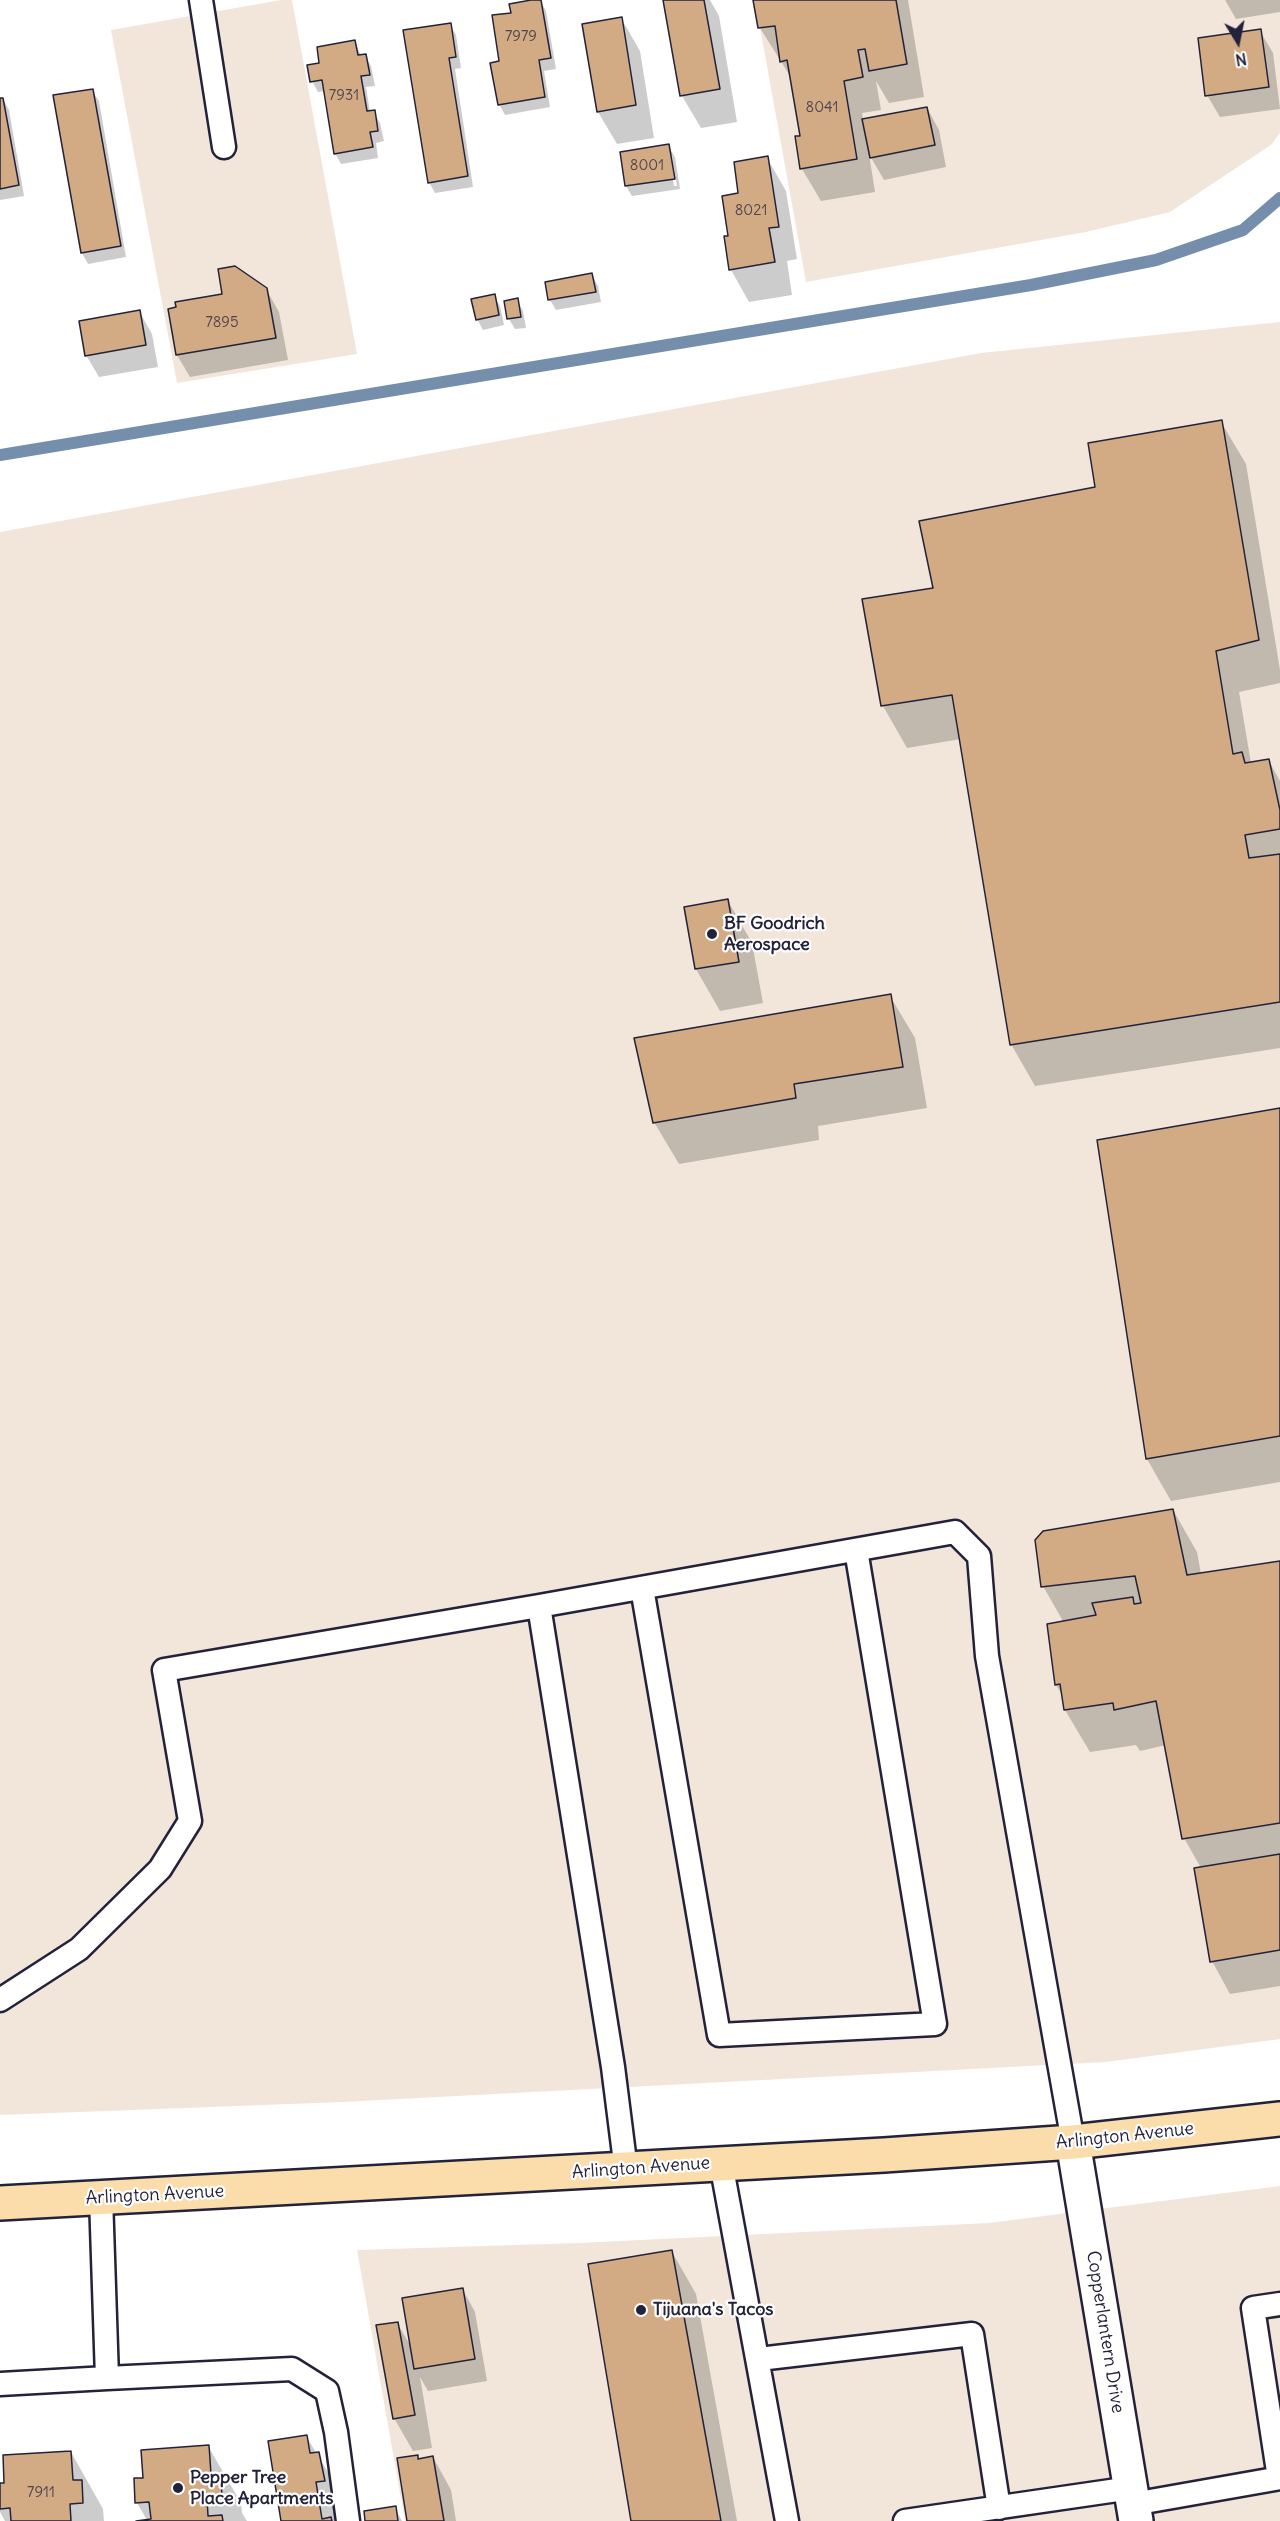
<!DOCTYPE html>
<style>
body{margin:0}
#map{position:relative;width:1280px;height:2521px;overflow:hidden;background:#fff;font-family:Delius,sans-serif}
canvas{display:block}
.north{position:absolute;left:1208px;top:12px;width:60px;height:60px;-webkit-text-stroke:4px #fff;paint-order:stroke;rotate:170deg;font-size:16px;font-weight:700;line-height:24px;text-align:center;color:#22223b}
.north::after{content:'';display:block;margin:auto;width:21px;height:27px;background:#22223b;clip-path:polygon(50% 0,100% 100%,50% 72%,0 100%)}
</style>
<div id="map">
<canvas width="1280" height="2521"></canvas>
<div class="north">N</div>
</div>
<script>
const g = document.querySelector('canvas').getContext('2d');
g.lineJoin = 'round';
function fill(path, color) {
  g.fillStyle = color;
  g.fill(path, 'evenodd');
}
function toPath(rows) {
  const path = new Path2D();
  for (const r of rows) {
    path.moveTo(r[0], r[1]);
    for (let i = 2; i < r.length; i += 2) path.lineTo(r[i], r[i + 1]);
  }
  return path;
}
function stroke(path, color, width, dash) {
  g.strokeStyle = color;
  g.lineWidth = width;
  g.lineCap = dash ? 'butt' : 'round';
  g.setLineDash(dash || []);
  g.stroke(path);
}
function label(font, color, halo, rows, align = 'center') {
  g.font = font + ' Delius,sans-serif';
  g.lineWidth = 4.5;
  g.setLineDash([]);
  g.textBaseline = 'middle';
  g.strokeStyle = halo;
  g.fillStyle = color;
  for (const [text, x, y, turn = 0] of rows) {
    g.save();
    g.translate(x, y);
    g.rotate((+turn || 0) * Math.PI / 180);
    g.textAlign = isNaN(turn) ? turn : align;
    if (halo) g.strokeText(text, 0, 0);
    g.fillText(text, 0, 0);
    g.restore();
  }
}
const built = toPath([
 [281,0,292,0,357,354,177,383,111,30],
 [755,0,1280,0,1280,133,1271,145,1170,212,1086,232,806,282],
 [1280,322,1280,2039,1106,2062,343,2102,0,2115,0,532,981,353],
 [1280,2186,1280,2521,405,2521,357,2250,579,2243,989,2223]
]);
const shadow = toPath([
 [540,0,546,11,556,69,544,71,550,107,505,115,499,104,501,63,513,14],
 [664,0,710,0,719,16,737,122,701,128,682,96],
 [755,0,908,0,924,97,889,103,876,81,881,110,862,113,863,120,927,108,939,130,946,167,884,180,869,154,875,192,821,201,802,169,802,137,792,79,760,28],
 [1225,0,1280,0,1280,12,1236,19],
 [621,18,640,51,654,138,617,144,598,112,584,25],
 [450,24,456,35,461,68,455,69,473,187,435,193,429,182],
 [1260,31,1273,53,1280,109,1220,117,1207,95],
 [355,42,361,56,365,56,371,66,375,86,366,87,370,112,374,112,380,123,384,141,376,143,378,158,341,164,335,153,325,91,318,92,312,81,321,64],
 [92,91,99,101,126,257,88,264,82,253],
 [3,99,9,110,24,196,0,200,0,100],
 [668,146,675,157,680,189,632,196,626,186],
 [669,155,672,155,677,186,674,186],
 [767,158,786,191,797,259,787,261,792,295,749,302,731,270,725,237,730,237,740,194],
 [592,275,598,286,601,302,556,310,550,300],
 [266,289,279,312,288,360,190,377,177,355,169,310],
 [494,296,500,306,504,325,483,330,477,319],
 [517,300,523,311,526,328,515,329,509,319],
 [139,311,152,334,158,367,99,377,86,355],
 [1221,422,1246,464,1280,670,1280,683,1239,692,1251,763,1269,761,1280,781,1280,1048,1035,1086,1011,1044,961,739,907,748,883,706,935,589,1096,489],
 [728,901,752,943,763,1003,720,1011,696,969,686,908],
 [890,996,915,1038,927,1108,818,1126,819,1140,679,1164,654,1122],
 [1280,1110,1280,1482,1171,1501,1147,1459],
 [1173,1510,1197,1552,1201,1574,1280,1562,1280,1986,1230,1994,1212,1961,1201,1868,1184,1838,1166,1745,1140,1751,1136,1745,1090,1752,1065,1710,1064,1698,1056,1685,1064,1623,1043,1586],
 [672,2252,696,2294,737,2521,633,2521],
 [463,2290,475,2312,487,2381,428,2391,420,2377,432,2448,413,2451,394,2418,397,2323,412,2348],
 [306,2436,351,2510,353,2521,283,2521],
 [208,2446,241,2503,242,2513,247,2521,138,2521,147,2520,137,2503,144,2479],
 [71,2452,103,2509,104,2521,5,2521,0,2512,0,2485],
 [433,2457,451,2490,456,2521,408,2521,399,2460],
 [395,2508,402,2521,367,2521]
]);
const stream = toPath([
 [0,455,1031,285,1156,260,1243,230,1280,198]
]);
const building = toPath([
 [531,0,541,0,551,58,539,60,545,97,498,105,490,63,499,61,492,15,511,13,509,4,531,0],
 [663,0,704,0,720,89,680,96,663,0],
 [753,0,896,0,907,64,869,71,865,49,858,50,863,77,844,81,857,159,800,169,795,136,800,136,787,60,780,62,775,26,758,28,753,0],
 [622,17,636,105,597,112,582,24,622,17],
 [451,23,456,57,449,58,468,176,428,183,403,30,451,23],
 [1261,29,1269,87,1205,96,1198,38,1261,29],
 [355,40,358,55,366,54,370,75,361,76,367,111,375,110,378,131,370,132,373,147,334,154,322,80,310,82,307,65,319,63,317,47,355,40],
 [93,89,121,246,81,253,53,95,93,89],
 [0,98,3,98,19,185,0,189,0,98],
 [927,107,935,145,870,158,862,119,927,107],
 [669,144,675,179,625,186,620,152,669,144],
 [768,156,779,227,769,228,775,262,729,270,724,236,728,236,722,196,738,193,734,162,768,156],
 [235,266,267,288,276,338,176,355,168,309,176,307,175,302,222,294,218,269,235,266],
 [592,273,596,292,548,300,545,282,592,273],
 [495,294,499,315,476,320,471,299,495,294],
 [518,298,521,317,507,319,504,301,518,298],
 [140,310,146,345,85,356,79,321,140,310],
 [1222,420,1259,640,1216,651,1233,754,1242,752,1245,763,1269,759,1280,810,1280,829,1245,835,1249,858,1280,854,1280,1002,1010,1045,952,695,881,706,862,599,933,588,919,521,1095,487,1088,443,1222,420],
 [728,899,739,962,695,969,684,907,728,899],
 [891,994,903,1067,794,1084,796,1098,653,1123,634,1038,891,994],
 [1280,1108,1280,1436,1146,1459,1097,1140,1280,1108],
 [1173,1509,1187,1575,1280,1561,1280,1823,1182,1839,1156,1701,1114,1710,1113,1703,1064,1710,1060,1684,1055,1685,1047,1624,1096,1615,1092,1603,1133,1597,1134,1604,1141,1603,1135,1576,1041,1587,1035,1540,1043,1531,1173,1509],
 [1280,1854,1280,1950,1210,1962,1194,1868,1280,1854],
 [672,2250,721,2521,631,2521,588,2264,672,2250],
 [463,2288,475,2359,414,2369,402,2298,463,2288],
 [398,2322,415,2415,393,2419,376,2325,398,2322],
 [307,2435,310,2453,319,2452,325,2481,316,2482,322,2519,331,2517,332,2521,281,2521,268,2441,307,2435],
 [209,2445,211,2474,221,2474,222,2498,207,2498,208,2516,222,2515,223,2521,136,2521,151,2519,149,2502,135,2503,134,2478,143,2478,141,2450,209,2445],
 [71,2451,73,2480,82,2480,83,2503,70,2504,71,2521,11,2521,10,2508,0,2509,0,2483,4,2483,3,2455,71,2451],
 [418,2455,418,2459,433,2456,444,2521,407,2521,397,2458,418,2455],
 [396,2506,398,2521,365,2521,364,2511,396,2506]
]);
const lane = toPath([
 [201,0,224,147],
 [642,1588,719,2035,935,2024,856,1550],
 [0,2000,79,1949,160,1869,190,1821,164,1670,539,1606],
 [721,2163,787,2521],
 [626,2170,613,2067,539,1606,955,1532,979,1556,987,1656,1073,2142],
 [759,2359,972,2334,999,2508],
 [107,2378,292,2369,327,2391,336,2432,348,2521],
 [0,2384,107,2378,101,2197],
 [1279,2478,1253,2308,1280,2304],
 [1133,2504,1280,2478],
 [905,2521,1131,2488]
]);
const street = toPath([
 [1073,2142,1136,2521]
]);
const primary = toPath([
 [0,2203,884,2155,1073,2142,1280,2119]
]);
const markers = [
 [712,934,6,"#22223b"],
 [641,2310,6,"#22223b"],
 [178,2488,6,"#22223b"]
];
const numberNames = [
 ["7979",521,37],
 ["7931",344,96],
 ["8041",822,108],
 ["8001",647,166],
 ["8021",751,211],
 ["7895",222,323],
 ["7911",41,2493]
];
const poiNames = [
 ["BF Goodrich",724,924],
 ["Aerospace",724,945],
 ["Tijuana's Tacos",653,2310],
 ["Pepper Tree",190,2478],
 ["Place Apartments",190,2499]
];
const streetNames = [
 ["Arlington Avenue",1125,2136,-6],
 ["Arlington Avenue",641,2168,-4],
 ["Arlington Avenue",155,2195,-3],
 ["Copperlantern Drive",1105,2332,81]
];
fill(built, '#f2e6da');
fill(shadow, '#0003');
stroke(stream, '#758eac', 12);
fill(building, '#d2ab84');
stroke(building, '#22223b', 1.5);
stroke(lane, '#22223b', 27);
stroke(street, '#22223b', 38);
stroke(primary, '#22223b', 38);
stroke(lane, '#fff', 22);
stroke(street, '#fff', 33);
stroke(primary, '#faddab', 33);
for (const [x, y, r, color] of markers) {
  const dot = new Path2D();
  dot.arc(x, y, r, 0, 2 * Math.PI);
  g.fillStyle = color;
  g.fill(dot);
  stroke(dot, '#fff', 2);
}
label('15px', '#4e444d', null, numberNames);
label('bold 18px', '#22223b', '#fff', poiNames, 'left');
label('18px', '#22223b', '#fff', streetNames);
</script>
